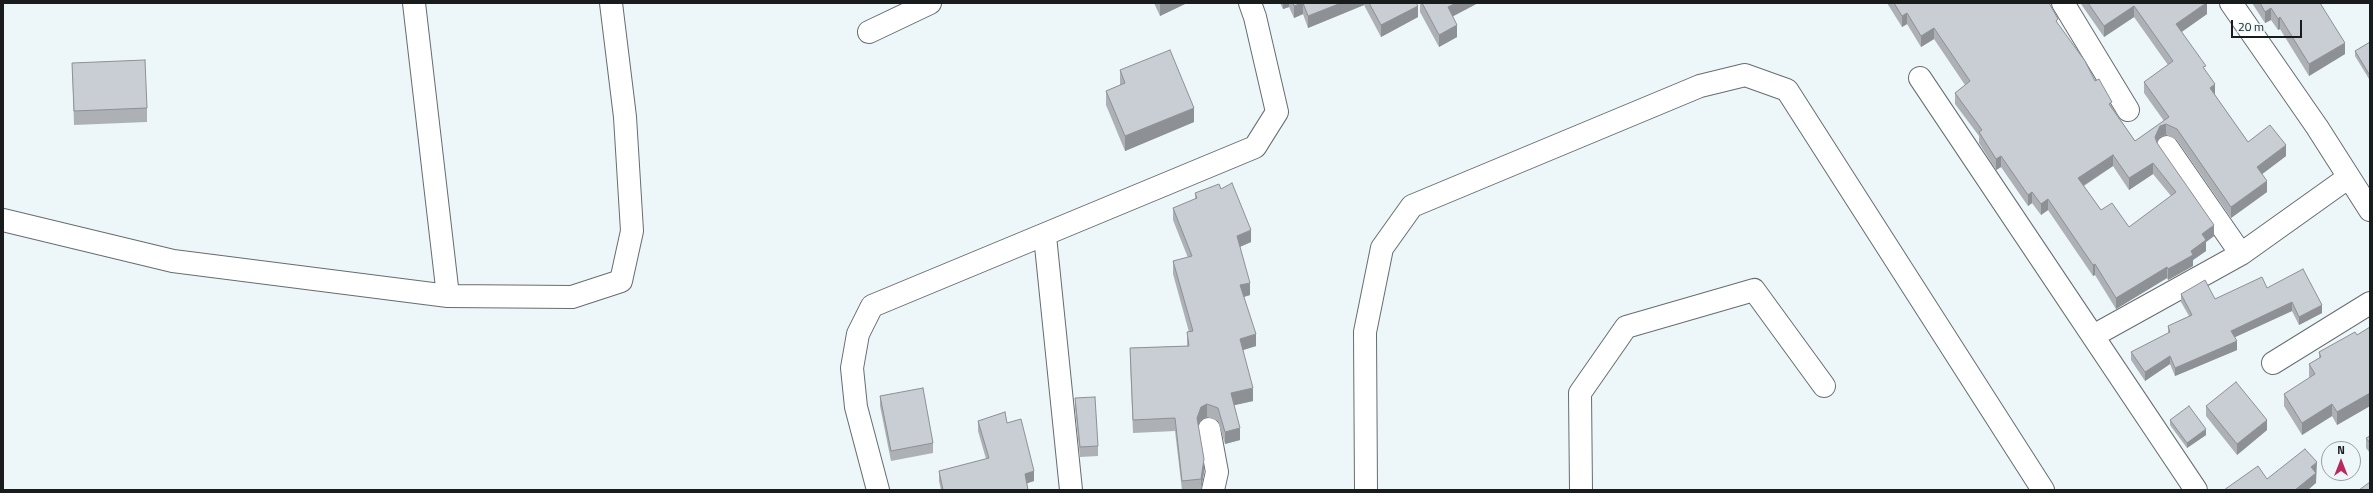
<!DOCTYPE html>
<style>
body{margin:0}
#map{position:relative;width:2373px;height:493px;overflow:hidden;background:#edf6f9;font-family:"Titillium Web",sans-serif}
canvas{display:block}
.frame{position:absolute;inset:0;border:4px solid #191c1d;pointer-events:none}
.north{position:absolute;left:2321px;top:441px;width:40px;height:40px;box-sizing:border-box;background:#edf6f9;border:1px solid #989fa1;border-radius:50%;rotate:0deg;font-size:11px;font-weight:700;line-height:16px;text-align:center;color:#191c1d}
.north::after{content:'';display:block;margin:auto;width:14px;height:18px;background:#b72a5f;clip-path:polygon(50% 0,100% 100%,50% 72%,0 100%)}
.scale{position:absolute;left:2231px;top:20px;width:71px;height:18px;box-sizing:border-box;border:2px solid #191c1d;border-top:0;padding-left:5px;font-size:12px;line-height:14px;white-space:nowrap;color:#191c1d;-webkit-text-stroke:3px #edf6f9;paint-order:stroke}
</style>
<div id="map">
<canvas width="2373" height="493"></canvas>
<div class="frame"></div>
<div class="north">N</div>
<div class="scale">20 m</div>
</div>
<script>
const g = document.querySelector('canvas').getContext('2d');
g.lineJoin = 'round';
function toPath(rows) {
  const path = new Path2D();
  for (const r of rows) {
    path.moveTo(r[0], r[1]);
    for (let i = 2; i < r.length; i += 2) path.lineTo(r[i], r[i + 1]);
  }
  return path;
}
function stroke(path, color, width, dash) {
  g.strokeStyle = color;
  g.lineWidth = width;
  g.lineCap = dash ? 'butt' : 'round';
  g.setLineDash(dash || []);
  g.stroke(path);
}
function fill(path, color) {
  g.fillStyle = color;
  g.fill(path, 'evenodd');
}
const minor = toPath([
 [414,3,448,296],
 [2063,3,2128,110],
 [2231,3,2317,127,2370,210],
 [869,32,930,3],
 [1920,78,2196,490],
 [2167,147,2241,254],
 [3,220,173,261,448,296,572,297,621,281,632,231,625,117,611,3],
 [1045,236,1071,490],
 [2093,336,2241,254,2349,177],
 [2273,363,2370,303],
 [1209,429,1217,472,1213,490],
 [878,490,856,407,852,368,858,334,872,306,1255,147,1277,112,1255,17,1250,3],
 [1366,490,1365,332,1382,248,1412,206,1700,86,1745,75,1787,90,2043,490],
 [1581,490,1580,393,1626,327,1754,290,1824,386]
]);
const wall = toPath([
 [1154,3,1187,3,1160,16],
 [1280,3,1416,3,1418,17,1381,37,1364,5,1308,28,1303,14,1294,18,1289,7,1283,9],
 [1420,3,1478,3,1453,16,1457,37,1439,47,1420,12],
 [1887,3,2049,3,2058,24,2112,107,2135,141,2164,121,2144,93,2144,82,2168,65,2134,17,2104,37,2081,4,2081,3,2207,3,2207,14,2181,32,2206,71,2215,95,2248,142,2286,156,2262,174,2267,192,2231,218,2177,140,2166,135,2160,137,2157,143,2214,236,2206,242,2206,251,2193,260,2193,266,2168,280,2167,278,2116,309,2095,275,2093,276,2048,210,2041,215,2032,203,2028,206,2001,167,1996,170,1979,143,1979,136,1955,104,1955,93,1965,85,1934,39,1921,47,1907,24,1902,27],
 [2113,166,2129,190,2153,174,2171,196,2129,227,2101,210,2084,186],
 [2252,3,2320,3,2345,54,2309,76,2280,29,2278,30,2271,20,2265,23],
 [2370,42,2369,79,2355,56,2355,51],
 [72,63,147,108,147,122,74,125],
 [1120,70,1194,122,1125,151,1106,105,1106,91,1120,85],
 [1221,189,1251,242,1240,247,1250,295,1244,297,1256,346,1243,350,1253,401,1234,405,1240,440,1225,444,1218,421,1207,417,1201,420,1198,427,1204,472,1201,490,1182,490,1175,431,1133,433,1130,360,1130,348,1187,346,1187,332,1189,332,1173,274,1173,261,1188,258,1173,220,1173,208,1195,199,1195,193],
 [2267,288,2322,313,2299,325,2292,311,2235,337,2237,350,2175,376,2170,364,2145,381,2131,360,2131,352,2168,334,2168,326,2189,316,2181,302,2181,294,2215,299],
 [2370,327,2370,406,2337,425,2332,416,2302,435,2284,406,2284,394,2310,378,2309,376,2309,364,2319,358,2319,352,2357,335],
 [880,396,933,443,933,453,891,461,880,406],
 [1075,398,1098,446,1098,456,1080,457,1075,408],
 [2206,406,2267,430,2237,455,2206,416],
 [2170,420,2206,435,2187,448,2170,425],
 [978,421,1007,423,1034,481,1027,483,1028,490,941,490,939,481,939,471,986,459,978,431],
 [2370,436,2370,453,2366,448,2366,438]
]);
const shadedWall = toPath([
 [1160,3,1187,3,1160,16],
 [1283,3,1289,3,1289,7,1283,9],
 [1303,3,1303,14,1294,18,1294,6],
 [1341,3,1364,3,1364,5,1308,28,1308,16],
 [1456,3,1478,3,1448,19,1448,7],
 [2207,3,2207,14,2176,36,2176,24],
 [1418,6,1418,17,1381,37,1381,25],
 [2134,6,2134,17,2104,37,2104,26],
 [2271,8,2271,20,2265,23,2265,12],
 [1907,13,1907,24,1902,27,1902,16],
 [2280,17,2280,29,2278,30,2278,19],
 [1457,25,1457,37,1439,47,1439,35],
 [1934,28,1934,39,1921,47,1921,36],
 [2345,43,2345,54,2309,76,2309,64],
 [2370,73,2370,79,2369,79,2369,74],
 [2215,84,2215,95,2210,88],
 [1194,108,1194,122,1125,151,1125,136],
 [2166,124,2166,135,2160,137,2155,148,2155,137,2160,126],
 [2286,145,2286,156,2257,178,2257,167],
 [2113,155,2113,166,2078,189,2078,178],
 [2001,156,2001,167,1996,170,1996,159],
 [2153,163,2153,174,2129,190,2129,178],
 [2267,181,2267,192,2231,218,2231,207],
 [2032,192,2032,203,2028,206,2028,195],
 [2048,199,2048,210,2041,215,2041,204],
 [2214,225,2214,236,2206,242,2206,251,2193,260,2193,266,2168,280,2168,269,2191,251,2202,234],
 [1251,230,1251,242,1237,248,1237,236],
 [2095,264,2095,275,2093,276,2093,265],
 [2167,267,2167,278,2116,309,2116,298],
 [1250,283,1250,295,1240,298,1240,285],
 [2292,302,2292,311,2231,339,2231,331],
 [2322,305,2322,313,2299,325,2299,317],
 [1256,334,1256,346,1240,351,1240,339],
 [2237,341,2237,350,2175,376,2175,368],
 [2170,356,2170,364,2145,381,2145,372],
 [1253,388,1253,401,1231,406,1231,393],
 [2370,393,2370,406,2337,425,2337,412],
 [1207,404,1207,417,1201,420,1197,431,1197,418,1201,407],
 [2332,404,2332,416,2302,435,2302,423],
 [2267,420,2267,430,2237,455,2237,444],
 [1240,428,1240,440,1225,444,1225,432],
 [2206,429,2206,435,2187,448,2187,443],
 [1204,459,1204,472,1201,490,1201,479],
 [2317,462,2316,483,2308,490,2295,490,2311,467],
 [1034,471,1034,481,1025,484,1025,474]
]);
const building = toPath([
 [1293,3,1302,3,1294,6,1293,3],
 [1303,3,1341,3,1308,16,1303,3],
 [1369,3,1416,3,1418,6,1381,25,1369,3],
 [1422,3,1456,3,1448,7,1457,25,1439,35,1422,3],
 [1894,3,2049,3,2058,19,2056,21,2085,61,2095,81,2099,79,2112,102,2109,104,2135,141,2169,117,2144,82,2173,61,2134,6,2104,26,2088,3,2206,3,2176,24,2206,66,2203,67,2215,84,2210,88,2248,142,2270,125,2286,145,2257,167,2267,181,2231,207,2177,129,2166,124,2160,126,2155,137,2157,143,2214,225,2202,234,2206,240,2191,251,2193,255,2168,269,2167,267,2116,298,2095,264,2093,265,2048,199,2041,204,2032,192,2028,195,2001,156,1996,159,1979,132,1982,130,1955,93,1970,81,1934,28,1921,36,1907,13,1902,16,1894,3],
 [2113,155,2129,178,2153,163,2176,192,2129,227,2112,203,2101,210,2078,178,2113,155],
 [2260,3,2320,3,2345,43,2309,64,2280,17,2278,19,2271,8,2265,12,2260,3],
 [2370,42,2370,73,2369,74,2355,51,2370,42],
 [1170,50,1194,108,1125,136,1106,91,1125,83,1120,70,1170,50],
 [145,60,147,108,74,111,72,63,145,60],
 [1232,183,1251,230,1237,236,1250,283,1240,285,1256,334,1240,339,1253,388,1231,393,1240,428,1225,432,1218,408,1207,404,1201,407,1197,418,1204,459,1201,479,1182,481,1175,418,1133,420,1130,348,1189,346,1187,332,1193,331,1173,261,1192,256,1173,208,1197,198,1195,193,1219,184,1221,189,1232,183],
 [2303,269,2322,305,2299,317,2292,302,2231,331,2237,341,2175,368,2170,356,2145,372,2131,352,2170,332,2168,326,2192,315,2181,294,2205,280,2215,299,2262,277,2267,288,2303,269],
 [2370,327,2370,393,2337,412,2332,404,2302,423,2284,394,2315,374,2309,364,2321,357,2319,352,2355,332,2357,335,2370,327],
 [2236,382,2267,420,2237,444,2206,406,2236,382],
 [923,388,933,443,891,451,880,396,923,388],
 [1095,397,1098,446,1080,447,1075,398,1095,397],
 [2189,406,2206,429,2187,443,2170,420,2189,406],
 [1005,412,1007,423,1021,419,1034,471,1025,474,1028,490,943,490,939,471,989,458,978,421,1005,412],
 [2370,436,2370,443,2366,438,2370,436],
 [2305,449,2317,462,2311,467,2316,473,2295,490,2224,490,2258,466,2267,479,2305,449],
 [2370,482,2370,490,2359,490,2370,482]
]);
stroke(minor, '#666d70', 24);
stroke(minor, '#fff', 22);
fill(wall, '#adb1b6');
fill(shadedWall, '#8d9094');
fill(building, '#c9ced4');
stroke(building, '#8d9094', 1);
</script>
